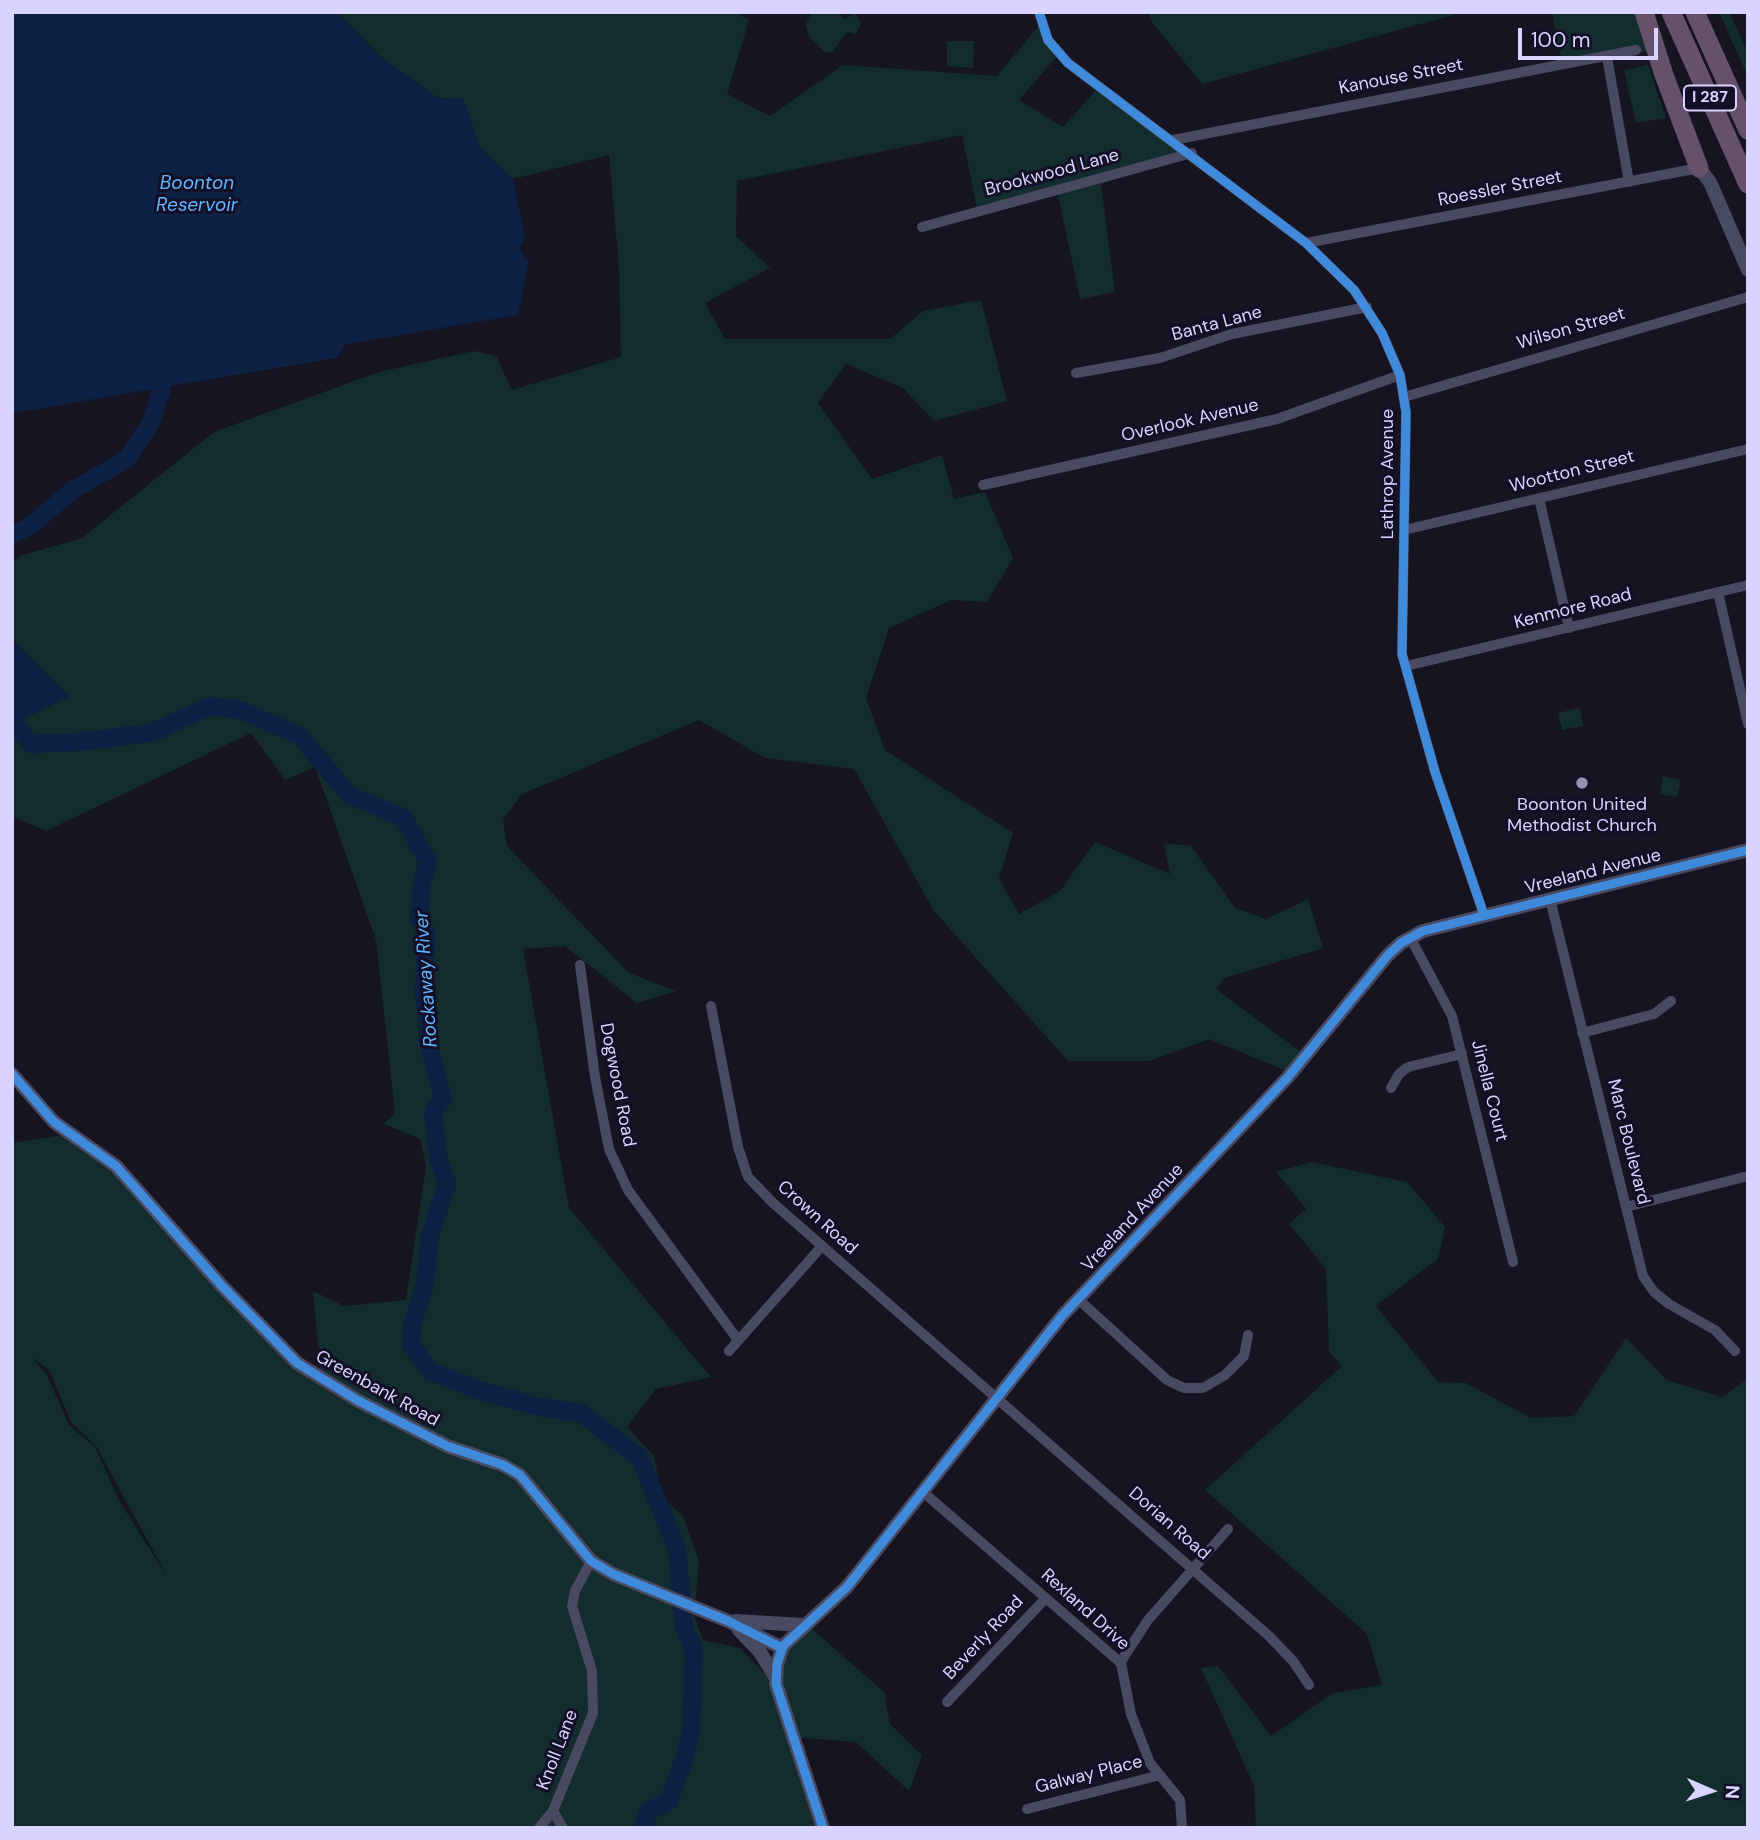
<!DOCTYPE html>
<style>
body{margin:0}
#map{position:relative;width:1760px;height:1840px;overflow:hidden;background:#161421;font-family:"DM Sans",sans-serif}
canvas{display:block}
.frame{position:absolute;inset:0;border:14px solid #d9d4ff;pointer-events:none}
.north{position:absolute;left:1676px;top:1756px;width:70px;height:70px;-webkit-text-stroke:5px #130f26;paint-order:stroke;rotate:93deg;font-size:19px;font-weight:700;line-height:28px;text-align:center;color:#d9d4ff}
.north::after{content:'';display:block;margin:auto;width:24px;height:32px;background:#d9d4ff;clip-path:polygon(50% 0,100% 100%,50% 72%,0 100%)}
.scale{position:absolute;left:1518px;top:28px;width:140px;height:32px;box-sizing:border-box;border:4px solid #d9d4ff;border-top:0;padding-left:9px;font-size:21px;line-height:24px;white-space:nowrap;color:#d9d4ff;-webkit-text-stroke:5px #130f26;paint-order:stroke}
</style>
<div id="map">
<canvas width="1760" height="1840"></canvas>
<div class="frame"></div>
<div class="north">N</div>
<div class="scale">100 m</div>
</div>
<script>
const g = document.querySelector('canvas').getContext('2d');
g.lineJoin = 'round';
function fill(path, color) {
  g.fillStyle = color;
  g.fill(path, 'evenodd');
}
function toPath(rows) {
  const path = new Path2D();
  for (const r of rows) {
    path.moveTo(r[0], r[1]);
    for (let i = 2; i < r.length; i += 2) path.lineTo(r[i], r[i + 1]);
  }
  return path;
}
function stroke(path, color, width, dash) {
  g.strokeStyle = color;
  g.lineWidth = width;
  g.lineCap = dash ? 'butt' : 'round';
  g.setLineDash(dash || []);
  g.stroke(path);
}
function label(font, color, halo, rows, align = 'center') {
  g.font = font + ' "DM Sans",sans-serif';
  g.lineWidth = 6;
  g.setLineDash([]);
  g.textBaseline = 'middle';
  g.strokeStyle = halo;
  g.fillStyle = color;
  for (const [text, x, y, turn = 0] of rows) {
    g.save();
    g.translate(x, y);
    g.rotate((+turn || 0) * Math.PI / 180);
    g.textAlign = isNaN(turn) ? turn : align;
    if (halo) g.strokeText(text, 0, 0);
    g.fillText(text, 0, 0);
    g.restore();
  }
}
const green = toPath([
 [337,12,735,12,749,20,727,94,770,116,843,65,997,76,1041,23,1059,54,1019,100,1063,127,1099,87,1190,154,1101,184,1115,292,1080,299,1058,195,978,213,962,135,737,181,736,236,770,268,705,303,725,339,890,339,923,311,981,300,1007,401,934,421,903,388,846,364,818,403,872,479,942,455,954,499,985,492,1013,558,987,602,951,600,889,628,866,698,885,750,1013,833,999,878,1019,914,1060,891,1095,842,1170,874,1164,843,1191,846,1235,908,1266,919,1308,899,1323,948,1225,978,1216,989,1309,1058,1294,1074,1209,1039,1150,1061,1068,1061,934,911,854,769,765,758,699,720,522,794,503,820,507,846,629,973,676,991,637,1003,565,946,523,949,569,1208,711,1377,656,1389,627,1427,654,1456,662,1497,683,1516,699,1561,694,1615,703,1640,740,1648,772,1681,803,1621,884,1692,890,1724,922,1756,909,1791,856,1742,791,1737,821,1828,12,1828,12,1143,70,1134,103,1156,322,1387,313,1291,344,1306,406,1300,426,1166,420,1139,384,1124,395,1113,376,940,315,767,285,780,251,733,46,831,12,816,12,724,69,696,12,640,12,563,20,556,82,538,214,432,379,372,474,351,496,356,512,390,621,357,619,267,609,155,513,179,480,148,463,99,438,98,379,56],
 [32,1358,49,1370,71,1422,96,1446,168,1578,120,1502,95,1447,69,1425,47,1375],
 [811,12,836,12,845,19,855,13,861,23,856,34,847,32,832,53,825,52,809,37,806,25],
 [1149,12,1464,12,1202,84,1152,22],
 [1552,12,1639,12,1651,50,1563,68],
 [1719,12,1729,12,1748,53,1748,77],
 [947,41,974,41,973,68,947,66],
 [1648,65,1666,118,1636,123,1624,70],
 [1580,708,1583,726,1562,730,1558,713],
 [1663,776,1681,780,1677,797,1660,794],
 [1311,1162,1407,1182,1445,1227,1438,1259,1376,1306,1438,1382,1466,1383,1531,1418,1574,1416,1626,1338,1667,1380,1722,1397,1748,1379,1748,1828,1256,1828,1254,1786,1201,1668,1218,1666,1271,1736,1333,1693,1382,1685,1367,1634,1205,1490,1342,1366,1329,1352,1326,1269,1289,1224,1306,1209,1276,1172]
]);
const water = toPath([
 [12,12,337,12,379,56,438,98,463,99,480,148,513,179,525,236,520,247,523,255,529,260,518,315,346,344,337,358,12,413],
 [12,640,69,696,12,724]
]);
const river = toPath([
 [12,535,30,526,74,489,126,460,151,422,162,388,158,365],
 [12,720,31,744,78,742,151,733,210,706,240,710,300,736,349,795,404,818,428,862,422,882,419,919,426,932,424,991,429,1046,443,1098,433,1113,438,1158,447,1184,429,1239,425,1284,412,1326,411,1345,430,1371,481,1391,540,1407,581,1413,640,1458,677,1549,684,1627,694,1650,691,1730,686,1753,669,1801,649,1811,643,1828]
]);
const minor = toPath([
 [1039,12,1048,40,1068,63,1306,243,1354,290,1382,333,1400,375,1406,412,1402,654,1435,772,1484,915],
 [1607,57,1629,182],
 [1173,140,1636,50],
 [922,227,1192,153],
 [1306,243,1699,168],
 [1076,373,1160,358,1232,334,1367,307],
 [1404,397,1748,297],
 [983,485,1277,419,1400,375],
 [1539,498,1569,628],
 [1404,530,1748,449],
 [1718,592,1748,724],
 [1406,666,1748,585],
 [1550,899,1643,1276,1654,1292,1669,1304,1715,1330,1735,1351],
 [1410,937,1452,1016,1513,1262],
 [580,965,595,1077,609,1149,628,1190,738,1340],
 [711,1006,738,1147,748,1177,773,1203,1269,1636,1293,1661,1309,1685],
 [1582,1033,1654,1014,1671,1001],
 [1391,1088,1399,1074,1408,1067,1462,1054],
 [1626,1207,1748,1176],
 [1078,1299,1167,1380,1184,1388,1203,1388,1225,1375,1244,1356,1248,1335],
 [729,1351,822,1246],
 [923,1492,1121,1663,1131,1714,1150,1763,1180,1800,1182,1828],
 [1120,1663,1148,1620,1228,1529],
 [947,1702,1046,1598],
 [1027,1809,1160,1775],
 [553,1811,563,1828],
 [539,1828,553,1811,593,1713,592,1671,572,1606,575,1591,591,1561]
]);
const tertiary = toPath([
 [1699,168,1710,182,1748,270],
 [12,1074,54,1122,116,1166,222,1286,297,1363,357,1400,447,1446,503,1465,520,1475,591,1561,613,1574,728,1621,782,1648],
 [736,1621,803,1625],
 [739,1630,760,1652,776,1678],
 [823,1828,776,1684,777,1664,783,1646,847,1587,1062,1316,1288,1077,1387,956,1401,943,1423,931,1748,850]
]);
const motorway = toPath([
 [1644,12,1664,75,1699,168],
 [1671,12,1748,184],
 [1695,12,1748,130]
]);
const cycleway = toPath([
 [1039,12,1048,40,1068,63,1306,243,1354,290,1382,333,1400,375,1406,412,1402,654,1435,772,1484,915],
 [12,1074,54,1122,116,1166,222,1286,297,1363,357,1400,447,1446,503,1465,520,1475,591,1561,613,1574,728,1621,782,1648],
 [823,1828,776,1684,777,1664,783,1646,847,1587,1062,1316,1288,1077,1387,956,1401,943,1423,931,1748,850]
]);
const markers = [
 [1582,783,7,"#9591b1"]
];
const shields = [
 [1710,98,52]
];
const shieldNames = [
 ["I 287",1710,98]
];
const streetNames = [
 ["Kanouse Street",1401,77,-11],
 ["Brookwood Lane",1052,173,-15],
 ["Roessler Street",1500,189,-11],
 ["Banta Lane",1217,324,-15],
 ["Wilson Street",1571,329,-16],
 ["Overlook Avenue",1190,421,-13],
 ["Wootton Street",1572,472,-14],
 ["Lathrop Avenue",1388,474,-90],
 ["Kenmore Road",1573,609,-14],
 ["Vreeland Avenue",1593,872,-14],
 ["Dogwood Road",617,1085,79],
 ["Jinella Court",1489,1091,76],
 ["Marc Boulevard",1628,1142,76],
 ["Crown Road",817,1218,42],
 ["Vreeland Avenue",1133,1218,-47],
 ["Greenbank Road",377,1389,29],
 ["Dorian Road",1169,1524,41],
 ["Rexland Drive",1085,1610,42],
 ["Beverly Road",984,1638,-47],
 ["Knoll Lane",558,1750,-69],
 ["Galway Place",1089,1775,-14]
];
const poiNames = [
 ["Boonton United",1582,805],
 ["Methodist Church",1582,826]
];
const waterNames = [
 ["Boonton",197,184],
 ["Reservoir",197,206],
 ["Rockaway River",427,979,-94]
];
fill(green, '#132c2d');
fill(water, '#0d2144');
stroke(river, '#0d2144', 18);
stroke(minor, '#4a4962', 10);
stroke(tertiary, '#4a4962', 14);
stroke(motorway, '#67516a', 19);
stroke(cycleway, '#408adc', 9);
for (const [x, y, r, color] of markers) {
  const dot = new Path2D();
  dot.arc(x, y, r, 0, 2 * Math.PI);
  g.fillStyle = color;
  g.fill(dot);
  stroke(dot, '#130f26', 2.5);
}
for (const [x, y, w] of shields) {
  const box = new Path2D();
  box.roundRect(x - w / 2, y - 12.5, w, 25, 5);
  g.fillStyle = '#130f26';
  g.fill(box);
  stroke(box, '#d9d4ff', 2);
}
label('bold 16px', '#d9d4ff', null, shieldNames);
label('18px', '#d9d4ff', '#130f26', streetNames);
label('18px', '#d9d4ff', '#130f26', poiNames);
label('italic 19px', '#62b6ff', '#130f26', waterNames);
</script>
